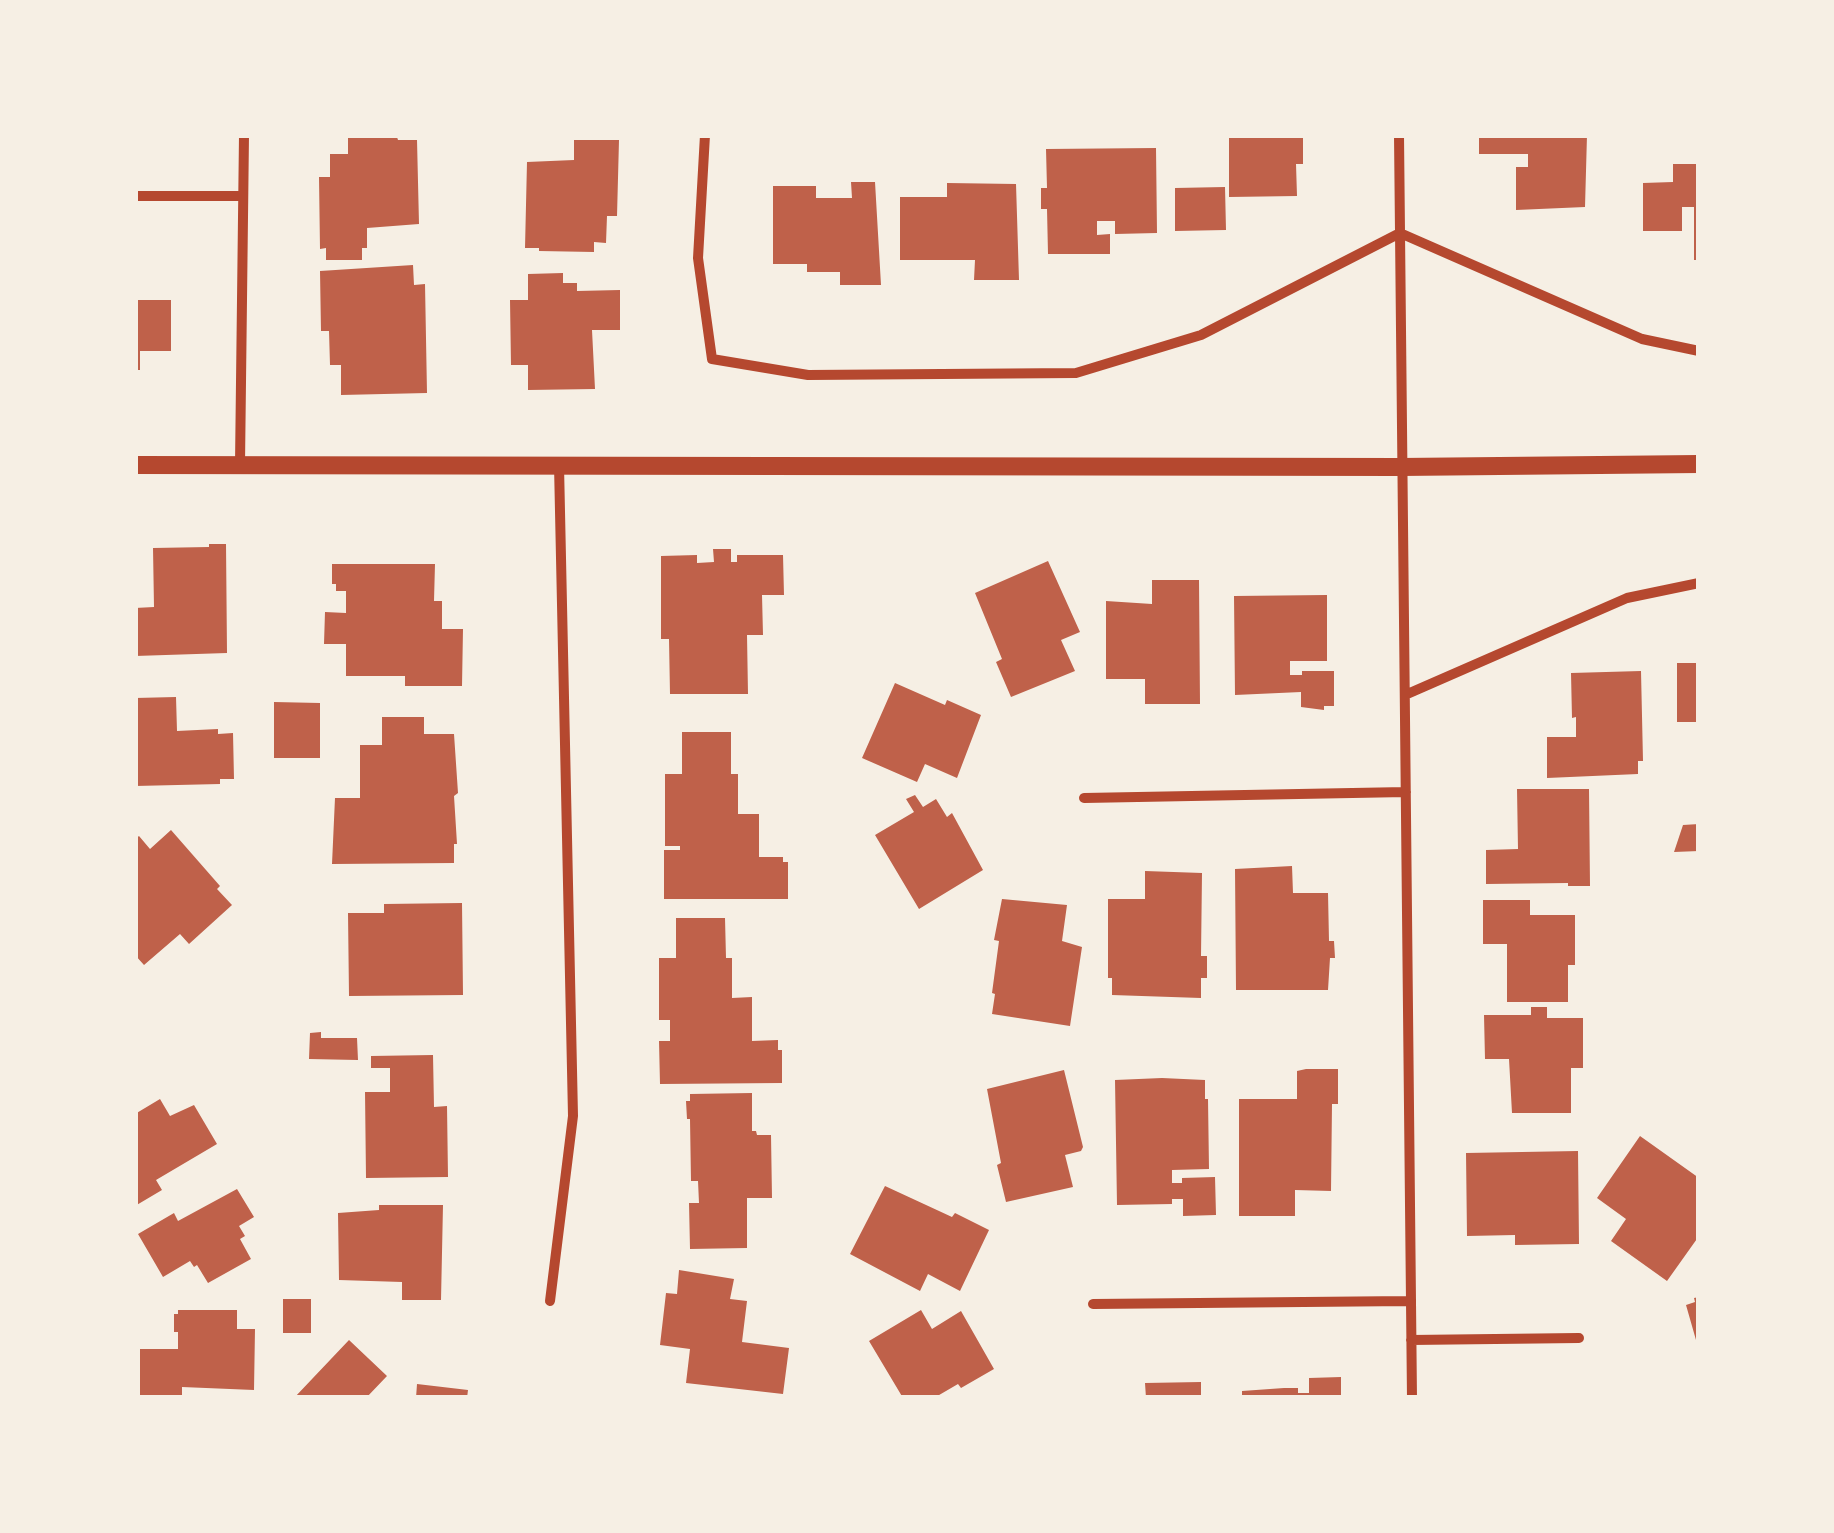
<!DOCTYPE html>
<style>
body{margin:0}
#map{position:relative;width:1834px;height:1533px;overflow:hidden;background:#f6efe4;font-family:Overpass,sans-serif}
canvas{display:block}
.frame{position:absolute;inset:0;border:138px solid #f6efe4;pointer-events:none}
</style>
<div id="map">
<canvas width="1834" height="1533"></canvas>
<div class="frame"></div>
</div>
<script>
const g = document.querySelector('canvas').getContext('2d');
g.lineJoin = 'round';
function fill(path, color) {
  g.fillStyle = color;
  g.fill(path, 'evenodd');
}
function toPath(rows) {
  const path = new Path2D();
  for (const r of rows) {
    path.moveTo(r[0], r[1]);
    for (let i = 2; i < r.length; i += 2) path.lineTo(r[i], r[i + 1]);
  }
  return path;
}
function stroke(path, color, width, dash) {
  g.strokeStyle = color;
  g.lineWidth = width;
  g.lineCap = dash ? 'butt' : 'round';
  g.setLineDash(dash || []);
  g.stroke(path);
}
const building = toPath([
 [1229,135,1303,135,1303,164,1296,164,1297,196,1229,197],
 [1479,135,1587,135,1585,207,1516,210,1516,167,1528,167,1528,154,1479,154],
 [397,137,398,140,417,140,419,224,367,228,367,248,362,248,362,260,326,260,326,248,320,249,319,177,330,177,330,154,348,154,348,138],
 [574,140,619,140,617,216,607,216,606,243,594,242,594,252,539,251,539,248,525,248,527,162,574,160],
 [1156,148,1157,233,1115,234,1115,221,1097,221,1097,235,1110,234,1110,254,1048,254,1047,209,1041,209,1041,188,1047,188,1046,149],
 [1673,164,1699,164,1699,260,1694,260,1694,207,1682,207,1682,231,1643,231,1643,183,1673,182],
 [851,182,875,182,881,285,840,285,840,272,807,272,807,264,773,264,773,186,816,186,816,198,852,198],
 [947,183,1016,184,1019,280,974,280,975,260,900,260,900,197,947,197],
 [1225,187,1226,230,1175,231,1175,188],
 [413,265,414,285,425,284,427,393,341,395,341,365,330,365,329,331,321,331,320,271],
 [563,273,563,283,577,283,577,291,620,290,620,330,592,330,595,389,528,390,528,365,511,365,510,300,528,300,528,274],
 [135,300,171,300,171,351,140,351,140,370,135,370],
 [209,544,226,544,227,653,135,656,135,608,154,607,153,548,209,547],
 [713,549,731,549,731,562,737,562,737,555,783,555,784,595,762,595,763,635,747,635,748,694,670,694,669,639,661,639,661,556,697,555,697,563,714,562],
 [1048,561,1080,632,1061,640,1075,671,1011,697,996,662,1002,659,975,593],
 [332,564,435,564,434,601,442,601,442,629,463,629,462,686,405,686,405,676,346,676,346,644,324,644,325,612,346,613,346,591,336,591,336,584,332,584],
 [1152,580,1199,580,1200,704,1145,704,1145,679,1106,679,1106,601,1152,604],
 [1327,595,1327,661,1290,661,1290,675,1302,675,1302,671,1334,671,1334,706,1324,706,1324,710,1301,707,1301,692,1235,695,1234,596],
 [1677,663,1699,663,1699,722,1677,722],
 [1641,671,1643,761,1638,761,1638,774,1547,778,1547,737,1576,737,1576,717,1572,718,1571,673],
 [895,683,945,705,947,700,981,715,957,778,925,764,917,782,862,758],
 [176,697,177,731,218,729,218,734,233,733,234,779,220,779,220,784,135,786,135,698],
 [274,702,320,703,320,758,274,758],
 [382,717,424,717,424,734,454,734,458,793,454,796,457,844,454,844,454,863,332,864,335,798,360,798,360,745,382,745],
 [682,732,731,732,731,774,738,774,738,814,759,814,759,857,783,857,783,862,788,862,788,899,664,899,664,850,680,850,680,846,665,846,665,774,682,774],
 [1517,789,1589,789,1590,886,1568,886,1568,883,1486,884,1486,850,1518,849],
 [915,795,923,807,936,799,947,817,952,813,983,870,919,909,875,835,914,812,906,799],
 [1699,824,1699,851,1674,852,1683,825],
 [171,830,220,886,217,889,232,905,189,944,180,934,144,965,135,955,135,839,139,836,150,849],
 [1292,866,1293,893,1328,893,1329,941,1334,941,1335,958,1330,958,1328,990,1236,990,1235,869],
 [1145,871,1202,873,1201,956,1207,956,1207,978,1201,978,1201,998,1112,995,1112,978,1108,978,1108,899,1145,899],
 [1002,899,1067,905,1062,941,1082,947,1070,1026,992,1014,995,994,992,993,999,941,994,940],
 [1483,900,1530,900,1530,915,1575,915,1575,965,1568,965,1568,1002,1507,1002,1507,944,1483,944],
 [462,903,463,995,349,996,348,913,384,913,384,904],
 [676,918,725,918,726,958,732,958,732,998,752,997,752,1041,778,1040,778,1050,782,1050,782,1083,660,1084,659,1041,670,1041,670,1020,659,1020,659,958,676,958],
 [1531,1007,1547,1007,1547,1018,1583,1018,1583,1068,1571,1068,1571,1113,1512,1113,1509,1059,1485,1059,1484,1015,1531,1015],
 [321,1032,321,1038,357,1038,358,1060,309,1059,310,1033],
 [433,1055,434,1107,447,1106,448,1177,366,1178,365,1092,390,1092,390,1068,371,1068,371,1056],
 [1306,1069,1338,1069,1338,1104,1332,1104,1331,1191,1295,1190,1295,1216,1239,1216,1239,1099,1297,1099,1297,1071],
 [1064,1070,1083,1147,1081,1151,1065,1155,1073,1187,1006,1202,997,1165,1001,1163,987,1089],
 [1162,1078,1205,1080,1205,1099,1208,1099,1209,1169,1172,1170,1172,1183,1182,1183,1182,1178,1215,1177,1216,1215,1183,1216,1183,1199,1172,1199,1172,1204,1117,1205,1115,1080],
 [752,1093,752,1131,756,1131,757,1135,771,1135,772,1198,747,1198,747,1248,690,1249,689,1203,699,1203,698,1181,691,1181,690,1119,687,1119,686,1101,690,1101,690,1094],
 [160,1099,170,1116,194,1105,217,1144,156,1180,162,1190,135,1206,135,1114],
 [1640,1136,1699,1178,1699,1236,1667,1281,1611,1241,1626,1219,1597,1198],
 [1578,1151,1579,1244,1515,1245,1515,1235,1467,1236,1466,1153],
 [885,1186,952,1217,955,1213,989,1230,960,1291,928,1274,920,1291,850,1254],
 [237,1189,254,1217,239,1226,245,1236,240,1239,251,1259,208,1283,197,1265,194,1267,190,1261,163,1277,138,1234,174,1213,178,1221],
 [379,1205,443,1205,441,1300,402,1300,402,1282,339,1280,338,1213,379,1210],
 [679,1270,734,1279,730,1299,747,1301,742,1342,789,1348,783,1394,686,1383,690,1349,660,1345,666,1293,677,1294],
 [1699,1297,1699,1346,1698,1347,1686,1305,1695,1302,1694,1298],
 [283,1299,311,1299,311,1333,283,1333],
 [178,1310,237,1310,237,1329,255,1329,254,1390,182,1387,182,1398,140,1398,140,1349,178,1349,178,1332,174,1332,174,1314,178,1314],
 [921,1310,932,1329,961,1311,994,1369,961,1388,958,1384,934,1398,903,1398,869,1341],
 [349,1340,387,1376,366,1398,294,1398],
 [1341,1377,1341,1398,1242,1398,1242,1391,1284,1388,1298,1388,1298,1393,1309,1393,1309,1378],
 [1201,1382,1201,1398,1146,1398,1145,1383],
 [417,1384,468,1390,467,1398,416,1398]
]);
const minor = toPath([
 [705,135,698,258,712,359,808,375,1076,373,1201,335,1400,233,1642,339,1699,351],
 [1399,135,1412,1398],
 [135,196,241,196],
 [240,464,244,135],
 [1405,695,1627,598,1699,583],
 [1084,798,1406,792],
 [550,1301,573,1116,559,465],
 [1093,1304,1409,1301],
 [1411,1340,1579,1338]
]);
const tertiary = toPath([
 [135,465,1400,467,1699,464]
]);
fill(building, '#bf614a');
stroke(minor, '#b5482f', 10);
stroke(tertiary, '#b5482f', 18);
</script>
